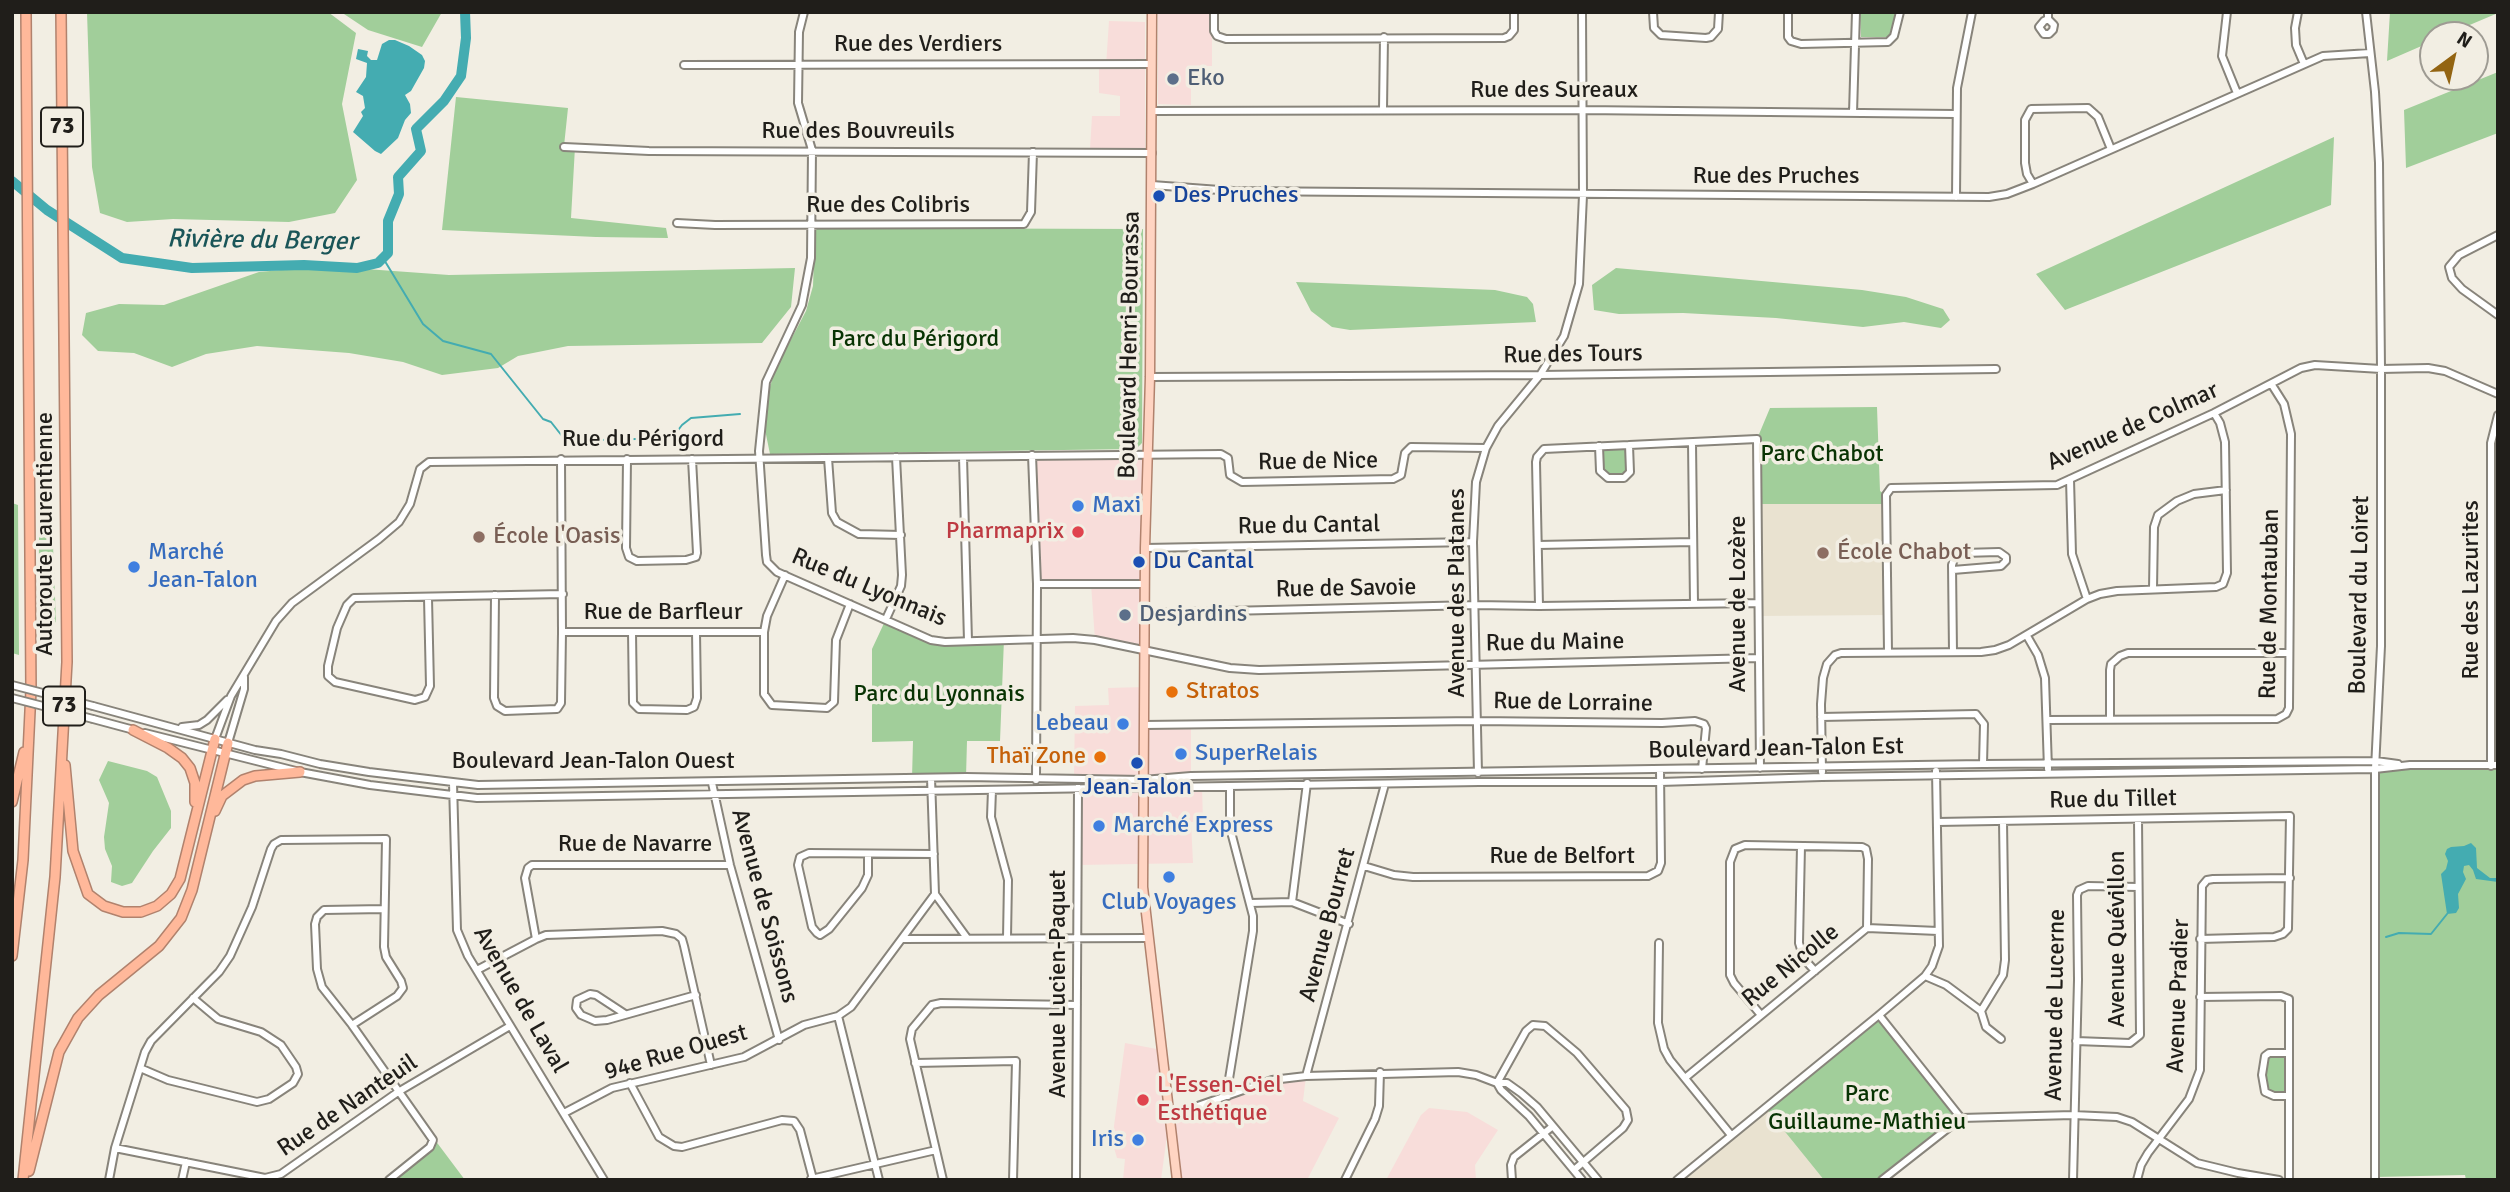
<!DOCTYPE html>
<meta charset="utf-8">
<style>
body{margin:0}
#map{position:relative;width:2510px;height:1192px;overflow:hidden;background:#f2eee3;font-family:Signika,sans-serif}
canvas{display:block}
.frame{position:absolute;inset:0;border:14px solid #201e1a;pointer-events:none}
.north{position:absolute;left:2419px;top:21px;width:70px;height:70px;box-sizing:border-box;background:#f2eee3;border:2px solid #9e9b93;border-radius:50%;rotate:33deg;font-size:19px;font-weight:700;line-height:28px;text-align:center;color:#201e1a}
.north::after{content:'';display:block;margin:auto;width:24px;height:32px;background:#936412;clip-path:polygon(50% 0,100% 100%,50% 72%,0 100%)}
</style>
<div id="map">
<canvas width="2510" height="1192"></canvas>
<div class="frame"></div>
<div class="north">N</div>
</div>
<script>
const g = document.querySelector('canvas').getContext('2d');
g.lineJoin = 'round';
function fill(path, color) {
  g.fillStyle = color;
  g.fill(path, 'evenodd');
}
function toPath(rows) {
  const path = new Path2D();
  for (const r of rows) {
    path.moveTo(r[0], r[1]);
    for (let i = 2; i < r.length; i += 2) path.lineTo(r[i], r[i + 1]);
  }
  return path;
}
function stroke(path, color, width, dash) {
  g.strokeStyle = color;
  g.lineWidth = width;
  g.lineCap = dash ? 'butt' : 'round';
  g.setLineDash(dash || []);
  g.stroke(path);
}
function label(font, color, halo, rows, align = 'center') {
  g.font = font + ' Signika,sans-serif';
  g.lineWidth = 7;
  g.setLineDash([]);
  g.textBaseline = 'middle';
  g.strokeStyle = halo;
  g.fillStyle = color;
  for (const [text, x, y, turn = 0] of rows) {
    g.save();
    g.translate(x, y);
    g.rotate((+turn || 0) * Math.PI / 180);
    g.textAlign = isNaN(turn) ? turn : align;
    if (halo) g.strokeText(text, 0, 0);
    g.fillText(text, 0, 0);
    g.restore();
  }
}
const commercial = toPath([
 [1158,12,1212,12,1212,66,1191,66,1191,105,1158,104],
 [1109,21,1145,22,1145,149,1090,149,1092,116,1120,116,1120,96,1099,93,1099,67,1106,66],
 [1149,454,1144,650,1095,640,1091,584,1037,584,1032,455],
 [1144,687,1144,725,1191,724,1191,776,1074,780,1075,706,1109,705,1108,688],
 [1202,787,1203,822,1191,822,1193,863,1078,865,1078,788],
 [1125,1043,1162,1050,1169,1115,1251,1087,1306,1076,1303,1101,1339,1118,1307,1180,1177,1180,1169,1120,1161,1180,1123,1180,1125,1159,1117,1158,1112,1141],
 [1429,1108,1467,1112,1498,1130,1475,1165,1476,1180,1386,1180,1421,1115]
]);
const built = toPath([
 [1887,501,1888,615,1758,616,1758,504,1882,504],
 [1765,1107,1824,1180,1682,1180]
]);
const green = toPath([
 [87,12,328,12,356,33,342,104,357,180,335,213,289,222,173,219,127,222,100,213,92,167],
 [341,12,442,12,422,47,368,30],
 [1860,12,1896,12,1889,37,1861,37],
 [2390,12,2498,12,2498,13,2446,35,2433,35,2433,41,2387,61],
 [2498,72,2498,133,2406,168,2404,110],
 [456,97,568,108,564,146,575,147,571,218,666,228,668,238,596,237,442,230],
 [2334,137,2331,205,2065,310,2036,274],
 [818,228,1143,229,1142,443,1136,449,770,454,763,420,767,397,775,370,806,311,813,286,815,231],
 [324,266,449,275,795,268,791,307,762,343,568,346,518,356,498,368,442,375,403,362,349,353,257,346,206,354,172,367,134,353,98,351,82,335,86,313,119,304,164,305,259,272],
 [1616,268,1862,290,1906,297,1943,309,1950,320,1941,328,1904,322,1863,327,1776,318,1683,313,1619,314,1594,310,1592,285],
 [1296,282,1495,290,1527,297,1533,304,1536,322,1350,330,1332,327,1311,311],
 [1877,407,1880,491,1886,495,1887,501,1882,504,1758,504,1757,439,1770,408],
 [49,443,56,622,38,632,40,451],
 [1629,445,1627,476,1604,477,1599,446],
 [12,503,18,505,19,655,12,653],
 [886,619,931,640,1004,639,1000,741,967,741,966,777,912,778,913,741,872,742,872,649],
 [108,761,147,771,157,777,171,811,171,828,153,851,132,883,122,886,111,882,112,866,105,849,104,837,109,803,99,780],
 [2498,765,2498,1180,2466,1180,2465,1175,2375,1177,2375,769],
 [1879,1015,1961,1118,1882,1180,1824,1180,1765,1107],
 [2289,1053,2289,1096,2268,1094,2262,1075,2265,1056],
 [432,1136,465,1180,389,1180,430,1147]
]);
const water = toPath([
 [389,40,395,40,409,46,422,55,425,61,424,68,411,91,405,95,410,104,411,113,405,120,398,138,381,154,375,151,353,132,363,116,361,112,365,108,363,96,356,92,366,77,367,63,356,59,358,49,368,51,367,56,371,60,377,60,382,44],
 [2471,843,2476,848,2477,868,2490,878,2498,878,2498,882,2476,879,2473,870,2469,865,2464,866,2463,872,2466,879,2458,894,2459,908,2456,913,2447,914,2441,874,2446,869,2448,861,2445,854,2447,849,2451,847,2464,846]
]);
const stream = toPath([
 [383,258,423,324,443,341,491,354,543,419,551,422,566,441,672,438,682,425,691,418,740,414],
 [2386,937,2399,933,2431,934,2447,914]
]);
const river = toPath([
 [12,181,47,210,122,258,192,268,304,265,357,268,378,263,388,253,388,221,399,194,398,177,421,151,416,129,444,101,461,76,466,38,465,12]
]);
const minor = toPath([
 [804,12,799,32,798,103,812,150,811,258,802,305,766,382,759,451,766,555,767,562,777,572,931,640,945,642,1073,638,1095,640,1230,668,1259,670,1759,658],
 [1214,12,1214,31,1217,36,1226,39,1504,38,1509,36,1514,30,1514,12],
 [1653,12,1654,28,1661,35,1706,38,1711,37,1718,29,1719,12],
 [1788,12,1788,37,1791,41,1801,44,1888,42,1894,36,1900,12],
 [2227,12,2222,56,2237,93],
 [2298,12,2295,28,2296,45,2304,64],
 [2366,12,2375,92,2379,163,2381,369,2381,646,2375,769,2375,1180],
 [2048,19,2044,21,2039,27,2044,34,2049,34,2053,30,2054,25,2048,19,2048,12],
 [684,65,1152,64],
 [1383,109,1384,37],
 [1152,111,1582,110,1956,114],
 [1853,113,1856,12],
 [564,147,649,151,1152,153],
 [2033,184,2027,174,2025,163,2025,120,2031,109,2088,108,2098,117,2111,149],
 [1152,185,1233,191,1989,197,2007,194,2033,184,2323,56,2370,53],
 [1956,197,1957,88,1972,12],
 [677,223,715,225,1024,224,1031,212,1033,152],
 [2498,235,2459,255,2449,267,2452,278,2462,289,2498,315],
 [1150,377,1540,375,1996,369],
 [1692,443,1694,604],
 [1599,446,1600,471,1608,478,1624,478,1630,472,1629,445],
 [1032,455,1037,584,1036,780],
 [963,457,968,641],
 [828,458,832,513,837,522,859,534,901,535],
 [627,459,626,548,629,557,637,561,686,560,696,557,697,553,692,459],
 [2070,479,2072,554,2087,599],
 [1538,545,1693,542],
 [1145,548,1473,542],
 [1953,570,2001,566,2006,561,2006,557,1999,552,1963,553,1954,559,1952,565,1953,652],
 [785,575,767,616,764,632,764,694,772,705,827,708,834,702,836,640,850,604],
 [1037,584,1145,584],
 [2153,589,2154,527,2158,515,2177,501,2194,494,2226,490],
 [495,595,494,698,497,706,505,711,557,709,561,703,562,632,561,459],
 [428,598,430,686,425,697,415,700,335,682,328,676,328,666,337,628,347,605,354,598,563,594],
 [1539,606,1536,462,1537,457,1544,449,1757,439,1760,768],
 [1145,613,1475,605,1539,606,1758,603],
 [886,619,901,586,902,575,896,457],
 [562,632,764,632],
 [632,632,633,703,639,709,687,710,694,707,697,698,696,632],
 [2027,636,2038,655,2045,678,2048,769],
 [1888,652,1886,495,1891,488,2057,485,2214,413,2301,368,2315,365,2381,369,2428,368,2445,371,2498,394],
 [93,706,255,750,281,754,320,764,369,772,478,785,966,777,1143,780,1191,776,1983,764,2376,761,2398,764],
 [1821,717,1976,714,1984,724,1983,764],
 [93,719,134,730],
 [2110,719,2110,670,2111,664,2120,656,2128,653,2288,653],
 [2047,720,2277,719,2286,714,2289,708,2291,434,2284,404,2272,385],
 [1144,725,1477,721,1662,723,1695,721,1704,724,1706,728,1702,769],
 [182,727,199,725,207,720,227,700],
 [145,733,300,772,370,785,477,798,1479,782,1660,782,1822,777,2375,769,2410,765,2498,765],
 [215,739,231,696,276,621,292,603,379,539,399,522,410,504,420,469,429,462,1221,454,1228,458,1230,475,1242,482,1393,479,1401,475,1405,453,1411,447,1486,448],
 [228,743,244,689,244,677],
 [2491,766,2491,443,2498,415],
 [1822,772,1821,704,1823,678,1827,664,1835,655,1841,653,1981,652,1995,650,2009,645,2087,599,2100,594,2117,591,2216,587,2223,584,2227,573,2225,442,2220,423,2214,413],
 [1478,773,1473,542,1476,482,1486,448,1498,426,1540,375,1564,336,1579,284,1583,195,1582,12],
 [453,783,457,930,468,956,604,1180],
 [712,783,730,865,779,1040],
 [992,790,991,817,1008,880,1007,938],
 [1937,822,2290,816,2288,929,2283,934,2274,937,2200,939],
 [1801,846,1799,943,1804,959,1815,971],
 [868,854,868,875,862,888,829,929,820,935,817,933,812,927,798,865,800,857,809,853,934,854],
 [1364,866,1394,875,1413,877,1648,876,1658,871,1661,863,1660,770],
 [935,894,967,938],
 [1292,902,1307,783],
 [1250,903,1292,902,1349,924],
 [384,909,324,910,317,917,315,924,317,969,322,987,352,1025,433,1140,430,1147,389,1180],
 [536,939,525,878,528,868,532,865,730,865],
 [902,939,1148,938],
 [1659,943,1658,1023,1664,1049,1670,1060,1731,1135],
 [477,970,536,939,546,935,662,931,676,934,682,939,684,946,711,1065],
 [1925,976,1946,985,1981,1011,2003,975,2005,960,2003,821],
 [2200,997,2281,996,2289,999,2289,1180],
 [1981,1011,1986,1027,2001,1039],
 [625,1014,596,995,590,994,577,1000,576,1008,581,1015,595,1021,607,1020,696,995],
 [1761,1015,1734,983,1730,975,1730,862,1735,849,1745,845,1862,847,1866,849,1868,859,1867,928],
 [1879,1015,1961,1118,1882,1180],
 [2076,1041,2130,1043,2140,1035,2138,819],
 [915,1063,1016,1061,1013,1180],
 [140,1068,168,1080,257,1102,269,1099,293,1083,298,1074,296,1067,281,1045,261,1032,218,1019,193,998],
 [1306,1076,1385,784],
 [1685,1078,1867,928,1938,931],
 [630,1083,659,1137,674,1146,682,1147,782,1120,794,1121,800,1130,813,1179],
 [1497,1083,1526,1031,1533,1025,1545,1026,1577,1053,1626,1110,1628,1120,1623,1128,1574,1170],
 [1497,1083,1501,1090,1529,1116,1582,1180],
 [1228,1096,1228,1085,1253,931,1253,916,1230,828,1230,787],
 [2289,1096,2274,1096,2265,1092,2262,1075,2265,1056,2269,1053,2289,1053],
 [564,1113,612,1088,744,1057,804,1025,838,1016],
 [1169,1116,1272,1080,1306,1076,1458,1072,1476,1075,1497,1083,1507,1083,1521,1093,1537,1107,1598,1180],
 [1961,1118,2073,1115,2117,1117,2132,1122,2197,1163,2238,1173,2279,1180],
 [115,1148,265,1178,281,1174,398,1092,510,1026],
 [811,1179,936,1150],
 [109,1180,115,1148,145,1052,151,1041,219,972,230,956,252,907,271,849,274,844,281,840,386,839,384,947,386,957,401,981,403,988,397,996,352,1025],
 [182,1180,186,1162],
 [879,1180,838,1016,851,1007,935,894,931,778],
 [943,1180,910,1039,912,1029,932,1005,941,1003,1077,1005],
 [1076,1180,1078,788],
 [1345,1180,1375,1119,1379,1106,1380,1072],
 [1512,1180,1511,1165,1514,1157,1553,1126],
 [1677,1180,1879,1015,1925,976,1932,966,1939,946,1936,771],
 [2073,1180,2078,980,2077,895,2079,890,2088,886,2138,887],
 [2137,1180,2141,1165,2148,1153,2189,1099,2200,1070,2202,886,2207,880,2213,879,2290,878]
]);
const major = toPath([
 [1152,12,1150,377,1145,548,1143,887,1177,1180]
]);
const highway = toPath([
 [133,730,168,748,182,758,190,768,195,783,195,802],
 [65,765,73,851,88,894,104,906,123,912,141,912,157,906,171,894,180,879,215,739],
 [12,802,24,752],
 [215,811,222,796,243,780,255,776,300,772],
 [12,956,23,860,31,690,26,12],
 [29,1171,59,1052,78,1018,99,995,159,946,181,918,192,890,228,743],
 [23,1180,55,877,67,662,61,12]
]);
const minorBridge = toPath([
 [12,685,93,706],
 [12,698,93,719]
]);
const markers = [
 [1173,79,7,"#5c6f8a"],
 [1159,196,7,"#1a4fb4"],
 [1078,506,7,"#3f7fe0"],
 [1078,532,7,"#e0444e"],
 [479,537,7,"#8d6e63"],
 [1823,553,7,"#8d6e63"],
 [1139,562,7,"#1a4fb4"],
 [134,567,7,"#3f7fe0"],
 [1125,615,7,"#5c6f8a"],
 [1172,692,7,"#e8710a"],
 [1123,724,7,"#3f7fe0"],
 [1181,754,7,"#3f7fe0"],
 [1100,757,7,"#e8710a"],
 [1137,763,7,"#1a4fb4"],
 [1099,826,7,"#3f7fe0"],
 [1169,877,7,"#3f7fe0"],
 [1143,1100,7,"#e0444e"],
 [1138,1140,7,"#3f7fe0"]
];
const shields = [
 [62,127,42],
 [64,706,42]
];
const shieldNames = [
 ["73",62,127],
 ["73",64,706]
];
const streetNames = [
 ["Rue des Verdiers",918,45],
 ["Rue des Sureaux",1554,91],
 ["Rue des Bouvreuils",858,132],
 ["Rue des Pruches",1776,177],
 ["Rue des Colibris",888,206],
 ["Boulevard Henri-Bourassa",1130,345,-89],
 ["Rue des Tours",1573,355,-1],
 ["Avenue de Colmar",2133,427,-24],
 ["Rue du Périgord",643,440],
 ["Rue de Nice",1318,462,-1],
 ["Rue du Cantal",1309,526,-1],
 ["Autoroute Laurentienne",46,534,-90],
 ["Rue du Lyonnais",869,588,23],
 ["Rue de Savoie",1346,589,-1],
 ["Rue des Lazurites",2472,590,-90],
 ["Avenue des Platanes",1458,593,-90],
 ["Boulevard du Loiret",2360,595,-89],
 ["Avenue de Lozère",1739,604,-90],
 ["Rue de Montauban",2270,604,-89],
 ["Rue de Barfleur",663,613],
 ["Rue du Maine",1555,643,-1],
 ["Rue de Lorraine",1573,703,1],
 ["Boulevard Jean-Talon Est",1776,749,-1],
 ["Boulevard Jean-Talon Ouest",593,762],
 ["Rue du Tillet",2113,800,-1],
 ["Rue de Navarre",635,845],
 ["Rue de Belfort",1562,857],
 ["Avenue de Soissons",764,906,75],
 ["Avenue Bourret",1328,925,-75],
 ["Avenue Quévillon",2118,939,-90],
 ["Rue Nicolle",1791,966,-39],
 ["Avenue Lucien-Paquet",1059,984,-90],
 ["Avenue Pradier",2179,996,-88],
 ["Avenue de Laval",520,1000,60],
 ["Avenue de Lucerne",2056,1005,-89],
 ["94e Rue Ouest",676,1053,-16],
 ["Rue de Nanteuil",348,1106,-34]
];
const serviceNames = [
 ["Eko",1187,79],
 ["Desjardins",1139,615]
];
const transitNames = [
 ["Des Pruches",1173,196],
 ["Du Cantal",1153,562],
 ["Jean-Talon",1137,788,"center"]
];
const parkNames = [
 ["Parc du Périgord",915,340],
 ["Parc Chabot",1822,455],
 ["Parc du Lyonnais",939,695],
 ["Parc",1867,1095],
 ["Guillaume-Mathieu",1867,1123]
];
const shopNames = [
 ["Maxi",1092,506],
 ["Marché",148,553],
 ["Jean-Talon",148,581],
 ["Lebeau",1109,724,"right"],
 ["SuperRelais",1195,754],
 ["Marché Express",1113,826],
 ["Club Voyages",1169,903,"center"],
 ["Iris",1124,1140,"right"]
];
const healthNames = [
 ["Pharmaprix",1064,532],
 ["L'Essen-Ciel",1157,1086,"left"],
 ["Esthétique",1157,1114,"left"]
];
const educationNames = [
 ["École l'Oasis",493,537],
 ["École Chabot",1837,553]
];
const foodNames = [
 ["Stratos",1186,692],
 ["Thaï Zone",1086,757,"right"]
];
const waterNames = [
 ["Rivière du Berger",262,241,1]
];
fill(commercial, '#f8ddda');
fill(built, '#e9e2d0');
fill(green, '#a1ce9a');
fill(water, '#44acb1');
stroke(stream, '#44acb1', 2);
stroke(river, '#44acb1', 10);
stroke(minor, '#88847b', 10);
stroke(major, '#b1826d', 11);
stroke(highway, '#b1826d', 12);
stroke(minor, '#fff', 6);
stroke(major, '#ffd4c2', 8);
stroke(highway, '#ffb89a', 9);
stroke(minorBridge, '#88847b', 10, []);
stroke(minorBridge, '#fff', 6);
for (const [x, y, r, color] of markers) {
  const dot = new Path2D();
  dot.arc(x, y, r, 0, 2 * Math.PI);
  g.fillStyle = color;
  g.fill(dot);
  stroke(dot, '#f2eee3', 2.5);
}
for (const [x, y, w] of shields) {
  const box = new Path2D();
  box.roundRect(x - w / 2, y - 19.5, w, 39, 5);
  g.fillStyle = '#f2eee3';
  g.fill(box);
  stroke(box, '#201e1a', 2);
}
label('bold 23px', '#201e1a', null, shieldNames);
label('24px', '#201e1a', '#f2eee3', streetNames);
label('24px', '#4e5e75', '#f2eee3', serviceNames, 'left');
label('24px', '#164399', '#f2eee3', transitNames, 'left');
label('24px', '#083303', '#f2eee3', parkNames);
label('24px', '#366cbe', '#f2eee3', shopNames, 'left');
label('24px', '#be3a42', '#f2eee3', healthNames, 'right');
label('24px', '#785e54', '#f2eee3', educationNames, 'left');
label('24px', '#c56008', '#f2eee3', foodNames, 'left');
label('italic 26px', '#1a5558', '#f2eee3', waterNames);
</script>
